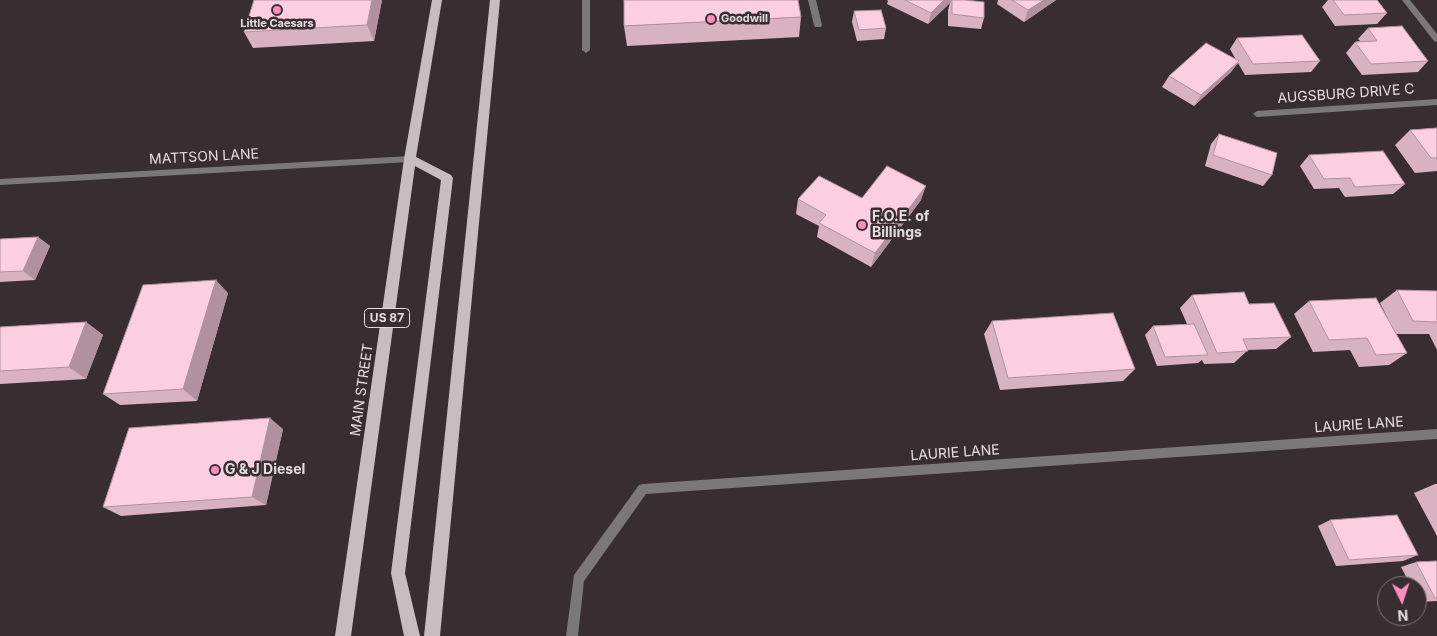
<!DOCTYPE html>
<style>
body{margin:0}
#map{position:relative;width:1437px;height:636px;overflow:hidden;background:#382e31;font-family:Inter,sans-serif}
canvas{display:block}
.north{position:absolute;left:1377px;top:576px;width:50px;height:50px;box-sizing:border-box;background:#382e31;border:1px solid #7d7477;border-radius:50%;rotate:176deg;font-size:14px;font-weight:700;line-height:20px;text-align:center;color:#e4dde0}
.north::after{content:'';display:block;margin:auto;width:18px;height:22px;background:#fd8ebe;clip-path:polygon(50% 0,100% 100%,50% 72%,0 100%)}
</style>
<div id="map">
<canvas width="1437" height="636"></canvas>
<div class="north">N</div>
</div>
<script>
const g = document.querySelector('canvas').getContext('2d');
g.lineJoin = 'round';
function toPath(rows) {
  const path = new Path2D();
  for (const r of rows) {
    path.moveTo(r[0], r[1]);
    for (let i = 2; i < r.length; i += 2) path.lineTo(r[i], r[i + 1]);
  }
  return path;
}
function fill(path, color) {
  g.fillStyle = color;
  g.fill(path, 'evenodd');
}
function stroke(path, color, width, dash) {
  g.strokeStyle = color;
  g.lineWidth = width;
  g.lineCap = dash ? 'butt' : 'round';
  g.setLineDash(dash || []);
  g.stroke(path);
}
function label(font, color, halo, rows, align = 'center') {
  g.font = font + ' Inter,sans-serif';
  g.lineWidth = 5;
  g.setLineDash([]);
  g.textBaseline = 'middle';
  g.strokeStyle = halo;
  g.fillStyle = color;
  for (const [text, x, y, turn = 0] of rows) {
    g.save();
    g.translate(x, y);
    g.rotate((+turn || 0) * Math.PI / 180);
    g.textAlign = isNaN(turn) ? turn : align;
    if (halo) g.strokeText(text, 0, 0);
    g.fillText(text, 0, 0);
    g.restore();
  }
}
const lane = toPath([
 [582,0,590,0,590,50,586,53,582,50,582,0],
 [808,0,816,0,822,25,821,27,815,27,814,25,808,0]
]);
const street = toPath([
 [1402,0,1410,0,1437,34,1437,42,1434,41,1402,0],
 [1437,99,1437,105,1257,117,1253,114,1257,111,1437,99],
 [410,156,414,159,410,162,0,185,0,179,410,156],
 [1437,429,1437,439,646,494,584,581,578,636,566,636,574,575,639,485,643,484,1437,429]
]);
const primary = toPath([
 [432,0,442,0,416,157,451,175,453,178,405,573,420,636,404,636,391,573,441,180,415,166,351,636,335,636,404,159,432,0],
 [490,0,500,0,440,636,424,636,490,0]
]);
const wall = toPath([
 [382,0,374,41,253,48,244,32],
 [887,0,951,0,950,3,928,24,887,4,888,1],
 [951,0,984,18,981,29,948,26,948,10],
 [998,0,1056,0,1024,22,997,4],
 [1328,0,1377,0,1387,13,1377,24,1335,26,1322,7],
 [854,11,886,28,884,39,857,41,852,22],
 [801,17,799,37,627,46,624,26],
 [1368,28,1428,61,1418,72,1362,75,1346,53,1355,42,1360,41,1358,39],
 [1237,38,1320,61,1311,72,1245,75,1238,63,1231,72,1194,106,1162,87,1169,76,1236,60,1230,49],
 [1437,128,1437,171,1415,173,1395,145,1410,130],
 [1219,134,1272,175,1263,186,1205,166,1211,144],
 [1309,155,1405,184,1393,194,1345,197,1339,188,1314,189,1300,166],
 [862,198,921,200,871,267,817,237,819,226,796,214,798,199],
 [38,237,50,246,35,280,0,282,0,239],
 [1397,290,1437,291,1437,350,1429,334,1396,334,1407,353,1389,365,1359,367,1350,350,1313,352,1294,314,1309,301,1388,319,1380,303],
 [228,293,197,401,120,405,103,394],
 [1192,295,1249,304,1291,337,1276,349,1248,350,1234,363,1204,364,1202,360,1198,363,1157,366,1145,335,1153,326,1187,324,1180,308],
 [992,321,1135,369,1123,381,1000,390,984,334],
 [86,322,103,335,86,379,0,384,0,327],
 [283,429,266,505,121,516,103,507],
 [1435,484,1437,484,1437,536,1414,493],
 [1330,520,1418,555,1403,561,1336,566,1318,526],
 [1437,561,1437,601,1419,602,1417,598,1417,586,1411,586,1401,567,1416,562]
]);
const shadedWall = toPath([
 [372,0,382,0,374,41,367,25],
 [944,0,951,0,950,3,928,24,931,13],
 [1044,0,1056,0,1024,22,1028,10],
 [1239,61,1231,72,1194,106,1201,95],
 [926,186,921,200,871,267,875,253],
 [38,237,50,246,35,280,23,271],
 [216,280,228,293,197,401,183,389],
 [86,322,103,335,86,379,69,367],
 [270,418,283,429,266,505,252,497]
]);
const building = toPath([
 [254,0,372,0,367,25,244,32,254,0],
 [624,0,798,0,801,17,624,26,624,0],
 [905,0,944,0,931,13,905,0],
 [952,0,965,0,984,2,984,18,952,14,952,0],
 [1012,0,1044,0,1028,10,1012,0],
 [1333,0,1377,0,1387,13,1344,15,1333,0],
 [881,10,886,28,859,30,854,11,881,10],
 [1402,26,1428,61,1371,64,1355,42,1377,41,1368,28,1402,26],
 [1302,35,1320,61,1253,64,1237,38,1302,35],
 [1206,43,1239,61,1201,95,1169,76,1206,43],
 [1437,128,1437,158,1431,158,1410,130,1437,128],
 [1219,134,1277,153,1272,175,1213,155,1219,134],
 [1383,151,1405,184,1355,187,1350,178,1324,179,1309,155,1383,151],
 [887,166,926,186,875,253,819,223,826,215,798,199,819,176,862,198,887,166],
 [38,237,23,271,0,272,0,239,38,237],
 [216,280,183,389,103,394,143,285,216,280],
 [1397,290,1437,291,1437,322,1413,321,1397,290],
 [1244,292,1249,304,1274,303,1291,337,1243,339,1248,351,1217,353,1192,295,1244,292],
 [1376,298,1407,353,1376,355,1367,338,1329,340,1309,301,1376,298],
 [1113,313,1135,369,1008,378,992,321,1113,313],
 [86,322,69,367,0,371,0,327,86,322],
 [1194,324,1208,355,1165,357,1153,326,1194,324],
 [270,418,252,497,103,507,129,428,270,418],
 [1397,515,1418,555,1349,560,1330,520,1397,515],
 [1437,561,1437,598,1435,598,1416,562,1437,561]
]);
const markers = [
 [277,10,5,"#fd8ebe"],
 [711,19,5,"#fd8ebe"],
 [862,225,5,"#fd8ebe"],
 [215,470,5,"#fd8ebe"]
];
const farPoinames = [
 ["Goodwill",721,19],
 ["Little Caesars",277,24,"center"]
];
const shields = [
 [387,318,45]
];
const shieldNames = [
 ["US 87",387,318]
];
const streetNames = [
 ["AUGSBURG DRIVE C",1346,94,-4],
 ["MATTSON LANE",204,157,-3],
 ["MAIN STREET",362,390,-82],
 ["LAURIE LANE",1359,425,-4],
 ["LAURIE LANE",955,453,-4]
];
const poiNames = [
 ["F.O.E. of",872,217],
 ["Billings",872,233],
 ["G & J Diesel",225,470]
];
fill(lane, '#7c7779');
fill(street, '#7c7779');
fill(primary, '#c7bcc0');
fill(wall, '#d9b2c1');
fill(shadedWall, '#b0919d');
fill(building, '#fccfe0');
stroke(building, '#b0919d', 1);
for (const [x, y, r, color] of markers) {
  const dot = new Path2D();
  dot.arc(x, y, r, 0, 2 * Math.PI);
  g.fillStyle = color;
  g.fill(dot);
  stroke(dot, '#382e31', 2);
}
label('bold 11px', '#e4dde0', '#382e31', farPoinames, 'left');
for (const [x, y, w] of shields) {
  const box = new Path2D();
  box.roundRect(x - w / 2, y - 9.5, w, 19, 4);
  g.fillStyle = '#382e31';
  g.fill(box);
  stroke(box, '#e4dde0', 1);
}
label('bold 12px', '#e4dde0', null, shieldNames);
label('14px', '#e4dde0', '#382e31', streetNames);
label('bold 14px', '#e4dde0', '#382e31', poiNames, 'left');
</script>
